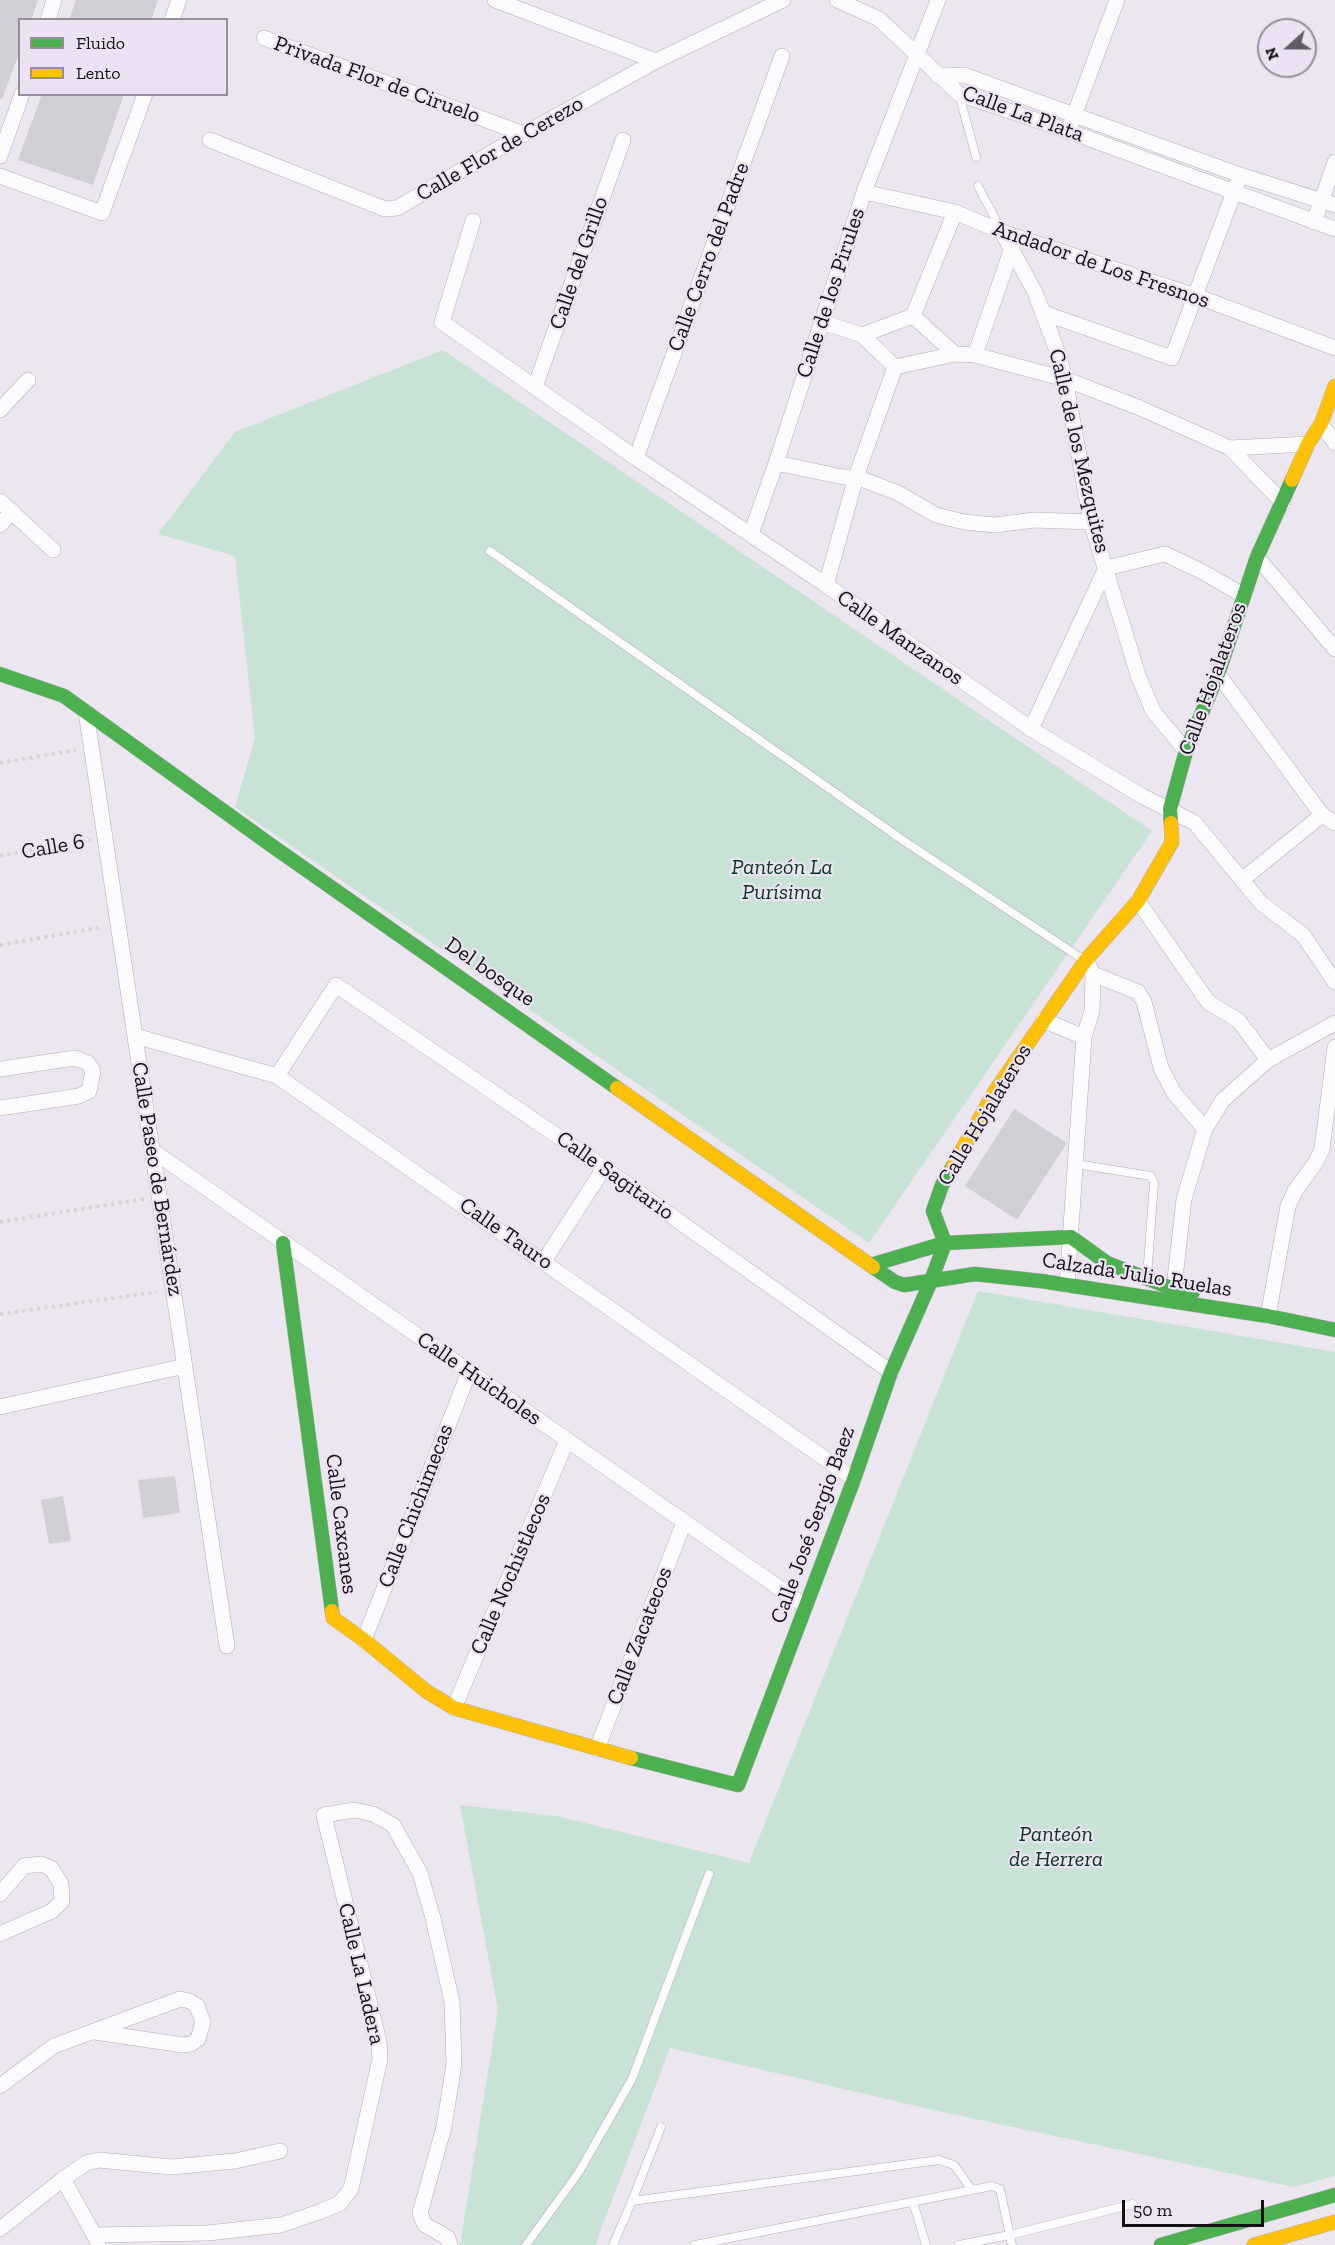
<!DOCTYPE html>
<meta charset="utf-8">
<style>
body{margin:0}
#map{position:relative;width:1335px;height:2245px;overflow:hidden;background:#ebe6ef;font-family:"Zilla Slab",serif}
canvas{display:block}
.legend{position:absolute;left:18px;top:18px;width:210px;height:78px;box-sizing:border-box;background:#ece2f3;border:2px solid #968e9b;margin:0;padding:8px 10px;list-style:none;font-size:18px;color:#141117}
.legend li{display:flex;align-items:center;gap:12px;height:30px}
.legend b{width:30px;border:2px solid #968e9b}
.north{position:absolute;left:1257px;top:18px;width:60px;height:60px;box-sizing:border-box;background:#ece2f3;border:2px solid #968e9b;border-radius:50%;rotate:249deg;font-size:16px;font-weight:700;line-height:24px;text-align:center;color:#141117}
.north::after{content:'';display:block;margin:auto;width:21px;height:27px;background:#5f5c63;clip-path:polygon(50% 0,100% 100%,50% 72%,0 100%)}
.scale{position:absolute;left:1122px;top:2200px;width:142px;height:27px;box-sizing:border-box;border:3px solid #141117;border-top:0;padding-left:8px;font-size:18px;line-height:21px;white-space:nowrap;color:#141117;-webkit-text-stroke:4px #ece2f3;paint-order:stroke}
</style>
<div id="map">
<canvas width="1335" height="2245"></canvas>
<ul class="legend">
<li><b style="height:8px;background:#4caf50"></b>Fluido</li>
<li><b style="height:8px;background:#ffc107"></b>Lento</li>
</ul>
<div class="north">N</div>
<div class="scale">50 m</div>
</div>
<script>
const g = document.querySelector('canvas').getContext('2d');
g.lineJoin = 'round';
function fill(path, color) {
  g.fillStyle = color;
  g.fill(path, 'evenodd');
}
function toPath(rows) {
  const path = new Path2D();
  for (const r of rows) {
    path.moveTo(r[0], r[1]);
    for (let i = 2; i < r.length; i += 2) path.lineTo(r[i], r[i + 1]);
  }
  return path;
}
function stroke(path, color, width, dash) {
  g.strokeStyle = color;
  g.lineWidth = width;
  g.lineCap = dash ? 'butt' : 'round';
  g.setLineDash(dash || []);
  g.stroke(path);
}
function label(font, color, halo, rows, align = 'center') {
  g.font = font + ' "Zilla Slab",serif';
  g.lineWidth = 4.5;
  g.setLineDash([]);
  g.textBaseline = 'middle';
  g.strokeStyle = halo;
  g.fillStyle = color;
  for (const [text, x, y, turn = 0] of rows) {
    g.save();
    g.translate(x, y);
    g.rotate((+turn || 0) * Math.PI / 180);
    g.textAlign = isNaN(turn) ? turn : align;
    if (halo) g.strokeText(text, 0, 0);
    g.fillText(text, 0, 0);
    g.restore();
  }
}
const green = toPath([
 [443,350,1152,831,869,1243,235,807,255,738,235,556,158,534,235,432],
 [978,1291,1335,1352,1335,2176,1294,2187,933,2110,670,2048,595,2245,460,2245,498,2010,460,1805,556,1816,749,1863]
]);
const building = toPath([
 [0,0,38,0,31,20,20,20,20,51,2,99,0,99],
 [76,0,158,0,151,20,69,20],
 [42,94,124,94,93,185,18,160],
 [1014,1109,1067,1143,1017,1220,965,1186],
 [175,1476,180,1513,143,1518,138,1480],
 [63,1496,71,1541,49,1544,41,1500]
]);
const path = toPath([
 [0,763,76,750],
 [0,856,91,840],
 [0,945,103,927],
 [0,1222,144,1199],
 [0,1314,157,1292]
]);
const lane = toPath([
 [959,94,976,157],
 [978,186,1000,228],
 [490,551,904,841,1084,960],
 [1076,1164,1151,1176,1154,1183,1147,1277],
 [632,2201,939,2160,954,2165,972,2190],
 [913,2202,926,2245],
 [526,2245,579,2172,632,2079,709,1874],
 [613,2245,632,2201,661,2127],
 [695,2245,992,2186,1000,2189,1012,2245],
 [959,2245,1010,2235,1133,2204]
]);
const street = toPath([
 [495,0,656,61],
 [837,0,879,19,959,94,1068,131,1335,229],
 [48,20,54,0],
 [172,20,179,0],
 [264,38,524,134],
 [938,76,964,75,1240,175,1335,205],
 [1071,124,1117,0],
 [210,140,385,209,397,208,524,134,656,61,783,0],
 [0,156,22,94],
 [0,176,102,213,145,94],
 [864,192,955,212,1002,232,1196,296,1335,348],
 [955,212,913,316,955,354],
 [473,221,442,322,636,458,826,585,1031,729,1142,796,1195,823,1261,903,1303,935,1335,982],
 [1314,222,1335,162],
 [1002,232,1035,292,1059,356,1065,379,1091,522,1139,678,1153,711,1186,751],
 [1044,313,1172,358,1237,184],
 [822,322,862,335,895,367,955,354,975,355,1065,379,1140,408,1230,448,1283,503],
 [862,335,913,316],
 [975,355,1012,248],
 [535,387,623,140],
 [0,410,28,380],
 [1321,424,1335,443],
 [1230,448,1308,444],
 [636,458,782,56],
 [776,463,843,477,856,477,898,493,936,515,964,522,995,525,1034,520,1091,522],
 [0,501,53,550],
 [0,525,12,511],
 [751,534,776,463,864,192,938,0],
 [1257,557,1335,649],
 [826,585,856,477,895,367],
 [1218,674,1322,815,1335,823],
 [86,712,227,1646],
 [1031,729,1106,568,1165,554,1201,571,1243,595],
 [1243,879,1322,815],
 [1138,901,1208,1002,1239,1021,1268,1060],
 [1093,974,1138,992,1144,1002,1161,1068,1174,1093,1205,1129],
 [1043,1020,1084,1037],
 [135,1036,277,1076,854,1479],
 [0,1069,75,1058,88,1063,93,1071,89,1091,79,1096,0,1108],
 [277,1076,336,985,604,1168,891,1372],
 [153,1151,805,1606],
 [544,1261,604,1168],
 [1067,1285,1084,1037,1092,1011,1093,974,1086,960],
 [1173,1296,1184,1199,1205,1129,1223,1100,1268,1060,1335,1023],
 [1268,1316,1288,1206,1295,1191,1316,1162,1322,1149,1335,1047],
 [0,1407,185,1366],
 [364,1640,469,1372],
 [454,1708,567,1440],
 [597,1749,684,1522],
 [0,1894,24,1866,41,1864,51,1868,61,1884,62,1901,52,1911,0,1934],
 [0,2086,54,2046,180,1999,190,2001,197,2006,203,2022,198,2039,191,2044,183,2045,95,2032],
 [63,2179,98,2242],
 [0,2229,63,2179,86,2163,99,2160,171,2167,235,2161,280,2151],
 [95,2235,208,2233,281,2225,319,2212,340,2203,351,2189,380,2059,379,2042,324,1815,354,1810,373,1814,393,1825,420,1873,433,1918,452,2002,454,2064,444,2127,420,2213,424,2224,448,2238,450,2245]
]);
const fast = toPath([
 [0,674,64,696,268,843,617,1088],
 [1171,823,1170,809,1186,751,1218,674,1257,557,1292,480],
 [283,1243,332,1611],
 [871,1265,945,1243,1071,1237,1107,1263,1174,1289,1193,1292],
 [873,1267,895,1282,904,1285,975,1274,1041,1281,1268,1316,1335,1330],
 [631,1758,738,1785,854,1479,891,1372,931,1281,945,1243,933,1211,942,1185,953,1166],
 [1161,2245,1335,2195]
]);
const slow = toPath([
 [1292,480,1308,444,1321,424,1335,386],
 [617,1088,873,1267],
 [953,1166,995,1091,1086,960,1138,901,1172,842,1171,823],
 [332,1611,333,1618,364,1640,426,1691,454,1708,631,1758],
 [1254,2245,1335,2222]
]);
const streetNames = [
 ["Privada Flor de Ciruelo",377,80,20],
 ["Calle La Plata",1023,114,20],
 ["Calle Flor de Cerezo",500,149,-30],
 ["Calle Cerro del Padre",709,257,-70],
 ["Calle del Grillo",579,263,-71],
 ["Andador de Los Fresnos",1101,265,19],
 ["Calle de los Pirules",831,293,-72],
 ["Calle de los Mezquites",1079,451,77],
 ["Calle Manzanos",900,638,35],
 ["Calle Hojalateros",1213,679,-70],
 ["Calle 6",53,847,-10],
 ["Del bosque",490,972,35],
 ["Calle Hojalateros",985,1115,-59],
 ["Calle Sagitario",615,1176,35],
 ["Calle Paseo de Bernárdez",157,1179,81],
 ["Calle Tauro",506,1234,35],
 ["Calzada Julio Ruelas",1137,1275,9],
 ["Calle Huicholes",479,1379,35],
 ["Calle Chichimecas",416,1506,-69],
 ["Calle Caxcanes",341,1524,83],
 ["Calle José Sergio Baez",813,1525,-70],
 ["Calle Nochistlecos",511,1574,-67],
 ["Calle Zacatecos",640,1636,-69],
 ["Calle La Ladera",361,1974,77]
];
const parkNames = [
 ["Panteón La",782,868],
 ["Purísima",782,893],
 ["Panteón",1056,1835],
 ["de Herrera",1056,1860]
];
fill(green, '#c8e2d5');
fill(building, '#d1cfd6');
stroke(lane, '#b2aeb5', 9);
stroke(street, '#b2aeb5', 16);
stroke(fast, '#b2aeb5', 15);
stroke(slow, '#b2aeb5', 15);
stroke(path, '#d6d4d6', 4, [3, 4.5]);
stroke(lane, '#fcfbfd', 8);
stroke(street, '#fcfbfd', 15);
stroke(fast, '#4caf50', 14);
stroke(slow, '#ffc107', 14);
label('22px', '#141117', '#ece2f3', streetNames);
label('italic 22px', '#05351f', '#ece2f3', parkNames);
</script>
